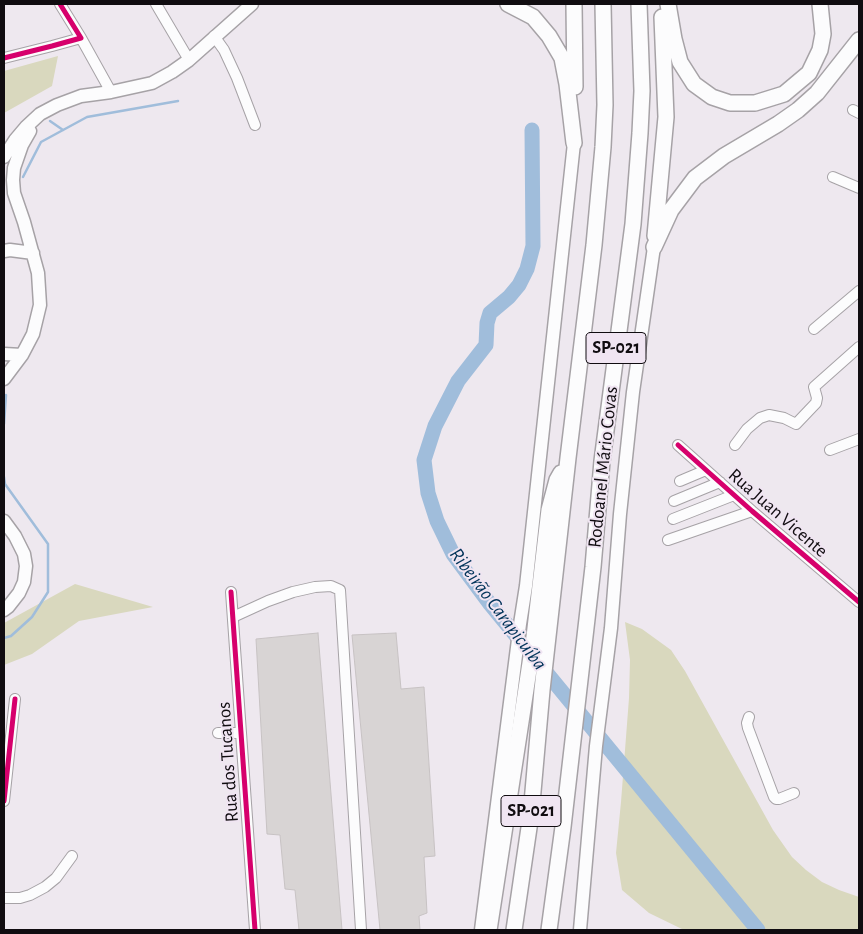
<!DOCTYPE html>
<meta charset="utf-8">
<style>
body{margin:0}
#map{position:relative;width:863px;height:934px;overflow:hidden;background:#eee8ef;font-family:"Alegreya Sans",sans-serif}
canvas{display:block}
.frame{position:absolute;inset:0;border:5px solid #100c10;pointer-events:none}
</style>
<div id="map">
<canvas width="863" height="934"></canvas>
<div class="frame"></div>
</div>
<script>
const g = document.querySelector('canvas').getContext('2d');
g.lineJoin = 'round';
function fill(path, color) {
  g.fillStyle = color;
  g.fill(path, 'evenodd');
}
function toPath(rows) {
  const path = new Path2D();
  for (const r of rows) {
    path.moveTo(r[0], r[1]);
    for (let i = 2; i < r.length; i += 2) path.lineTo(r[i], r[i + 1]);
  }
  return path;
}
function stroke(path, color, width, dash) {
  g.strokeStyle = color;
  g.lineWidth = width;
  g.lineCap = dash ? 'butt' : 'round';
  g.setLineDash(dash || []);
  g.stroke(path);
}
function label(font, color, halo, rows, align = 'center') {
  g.font = font + ' "Alegreya Sans",sans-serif';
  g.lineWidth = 4;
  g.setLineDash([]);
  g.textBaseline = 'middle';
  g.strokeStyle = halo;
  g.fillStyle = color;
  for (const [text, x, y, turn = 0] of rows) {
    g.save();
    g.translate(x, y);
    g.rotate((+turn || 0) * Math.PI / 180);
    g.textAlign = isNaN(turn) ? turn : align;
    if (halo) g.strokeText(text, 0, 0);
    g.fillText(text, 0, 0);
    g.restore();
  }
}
const green = toPath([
 [58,56,52,86,4,113,4,71],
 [75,584,153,607,79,621,32,654,4,665,4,623],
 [625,622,642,629,671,650,685,671,773,830,792,857,806,870,822,882,839,890,859,897,859,930,684,930,649,913,622,890,616,853,621,802,629,698,630,660]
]);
const stream = toPath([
 [50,121,63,130],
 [23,177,41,142,87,117,178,101],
 [4,424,6,395],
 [4,477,5,484,48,544,48,592,32,617,11,636,4,638]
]);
const river = toPath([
 [532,130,533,246,527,269,519,285,509,297,490,313,487,323,486,345,458,381,435,426,424,460,428,493,437,521,453,554,490,604,758,930]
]);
const building = toPath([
 [318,633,342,930,299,930,295,890,285,889,280,835,267,834,256,639,318,633],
 [396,633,401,689,424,687,435,856,424,857,427,913,419,916,420,930,380,930,352,635,396,633]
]);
const minor = toPath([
 [60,4,81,38,111,92],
 [156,4,189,60],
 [214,36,224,50,237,78,255,125],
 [4,58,52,46,81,38],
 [853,110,859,113],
 [833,177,859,188],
 [814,329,859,291],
 [678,445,752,511,859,602],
 [735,445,747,429,760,418,769,415,784,418,796,424,816,403,817,398,814,387,859,347],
 [830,450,859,439],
 [680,481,706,470],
 [674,501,720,482],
 [673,519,734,495],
 [668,540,752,511],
 [231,592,255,930],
 [233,617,268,601,293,592,315,587,331,586,340,590,361,930],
 [749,717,747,723,748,728,774,797,776,799,779,799,794,793],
 [218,733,241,733],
 [4,801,15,699],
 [4,898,20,898,30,895,45,887,56,878,72,856]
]);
const major = toPath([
 [4,157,15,140,26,127,40,114,57,105,81,96,111,92,152,83,172,72,189,60,252,4],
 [4,251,10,250,33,253],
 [4,354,22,355],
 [4,379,22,355,33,334,40,305,38,273,24,222,14,193,13,180,14,168,22,145,30,131],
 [4,521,15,536,24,554,26,566,24,582,19,593,8,607,4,610],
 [481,930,520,624,526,586,574,143],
 [580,930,596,746,611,628,620,514,633,392,654,247]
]);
const highway = toPath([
 [508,4,533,17,549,36,562,58,567,84,574,143],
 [574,4,575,87],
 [668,4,674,39,680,62,694,84,712,97,730,103,755,103,784,94,809,73,820,50,823,34,820,4],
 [655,236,666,117,662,17],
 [654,247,671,210,695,178,724,156,778,124,798,110,817,93,859,40],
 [489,930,534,637,549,510,557,480,561,473],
 [514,930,531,814,542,690,568,458,594,245,603,147,605,105,603,4],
 [549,930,563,827,593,567,602,461,633,224,640,133,642,91,639,4]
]);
const cycleway = toPath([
 [4,58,52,46,81,38,60,4],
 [678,445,752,511,859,602],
 [231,592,255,930],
 [4,801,15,699]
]);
const shields = [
 [616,348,60],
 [531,811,60]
];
const shieldNames = [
 ["SP-021",616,348],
 ["SP-021",531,811]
];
const streetNames = [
 ["Rodoanel Mário Covas",603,467,-84],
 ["Rua Juan Vicente",778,513,41],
 ["Rua dos Tucanos",228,762,-94]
];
const waterNames = [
 ["Ribeirão Carapicuíba",498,609,53]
];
fill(green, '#d9d8be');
stroke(stream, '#a0bddb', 2.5);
stroke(river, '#a0bddb', 15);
fill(building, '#d8d4d4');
stroke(building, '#c7c2c3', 1);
stroke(minor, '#a6a2a6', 12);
stroke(major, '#a6a2a6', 15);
stroke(highway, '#a6a2a6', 18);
stroke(minor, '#fcfcfd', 10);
stroke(major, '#fcfcfd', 12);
stroke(highway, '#fcfcfd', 15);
stroke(cycleway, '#d6006c', 5);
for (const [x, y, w] of shields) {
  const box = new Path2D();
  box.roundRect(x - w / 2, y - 15.5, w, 31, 4);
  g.fillStyle = '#f0e5f2';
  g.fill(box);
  stroke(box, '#100c10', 1);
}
label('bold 18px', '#100c10', null, shieldNames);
label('19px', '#100c10', '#f0e5f2', streetNames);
label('italic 20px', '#003359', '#f0e5f2', waterNames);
</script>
